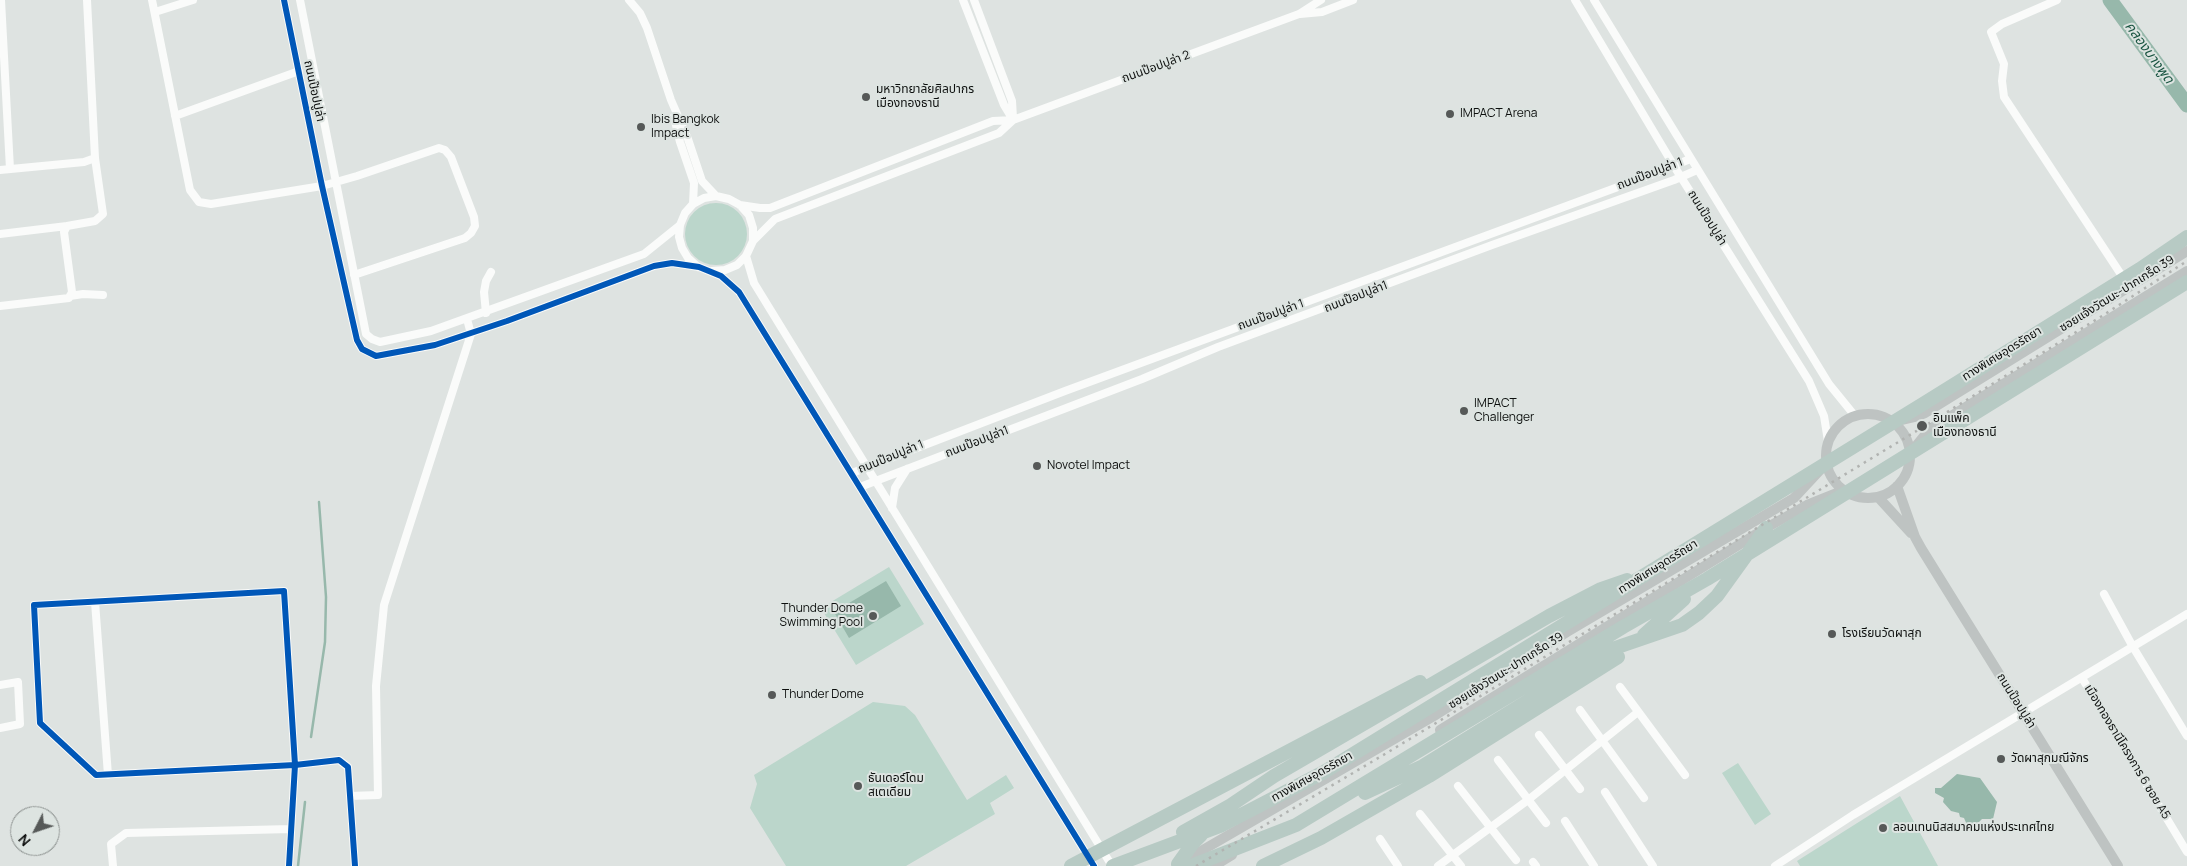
<!DOCTYPE html>
<meta charset="utf-8">
<style>
body{margin:0}
#map{position:relative;width:2187px;height:866px;overflow:hidden;background:#dee3e1;font-family:Manrope,sans-serif}
canvas{display:block}
.north{position:absolute;left:10px;top:806px;width:50px;height:50px;box-sizing:border-box;background:#dde4e1;border:1px solid #8a8f8d;border-radius:50%;rotate:229deg;font-size:14px;font-weight:700;line-height:20px;text-align:center;color:#0d0f0e}
.north::after{content:'';display:block;margin:auto;width:18px;height:22px;background:#565958;clip-path:polygon(50% 0,100% 100%,50% 72%,0 100%)}
</style>
<div id="map">
<canvas width="2187" height="866"></canvas>
<div class="north">N</div>
</div>
<script>
const g = document.querySelector('canvas').getContext('2d');
g.lineJoin = 'round';
function fill(path, color) {
  g.fillStyle = color;
  g.fill(path, 'evenodd');
}
function toPath(rows) {
  const path = new Path2D();
  for (const r of rows) {
    if (r.length === 3) {
      path.moveTo(r[0] + r[2], r[1]);
      path.arc(r[0], r[1], r[2], 0, 2 * Math.PI);
      continue;
    }
    path.moveTo(r[0], r[1]);
    for (let i = 2; i < r.length; i += 2) path.lineTo(r[i], r[i + 1]);
  }
  return path;
}
function stroke(path, color, width, dash) {
  g.strokeStyle = color;
  g.lineWidth = width;
  g.lineCap = dash ? 'butt' : 'round';
  g.setLineDash(dash || []);
  g.stroke(path);
}
function label(font, color, halo, rows, align = 'center') {
  g.font = font + ' Manrope,"Noto Sans Thai",sans-serif';
  g.lineWidth = 4;
  g.setLineDash([]);
  g.textBaseline = 'middle';
  g.strokeStyle = halo;
  g.fillStyle = color;
  for (const [text, x, y, turn = 0] of rows) {
    g.save();
    g.translate(x, y);
    g.rotate((+turn || 0) * Math.PI / 180);
    g.textAlign = isNaN(turn) ? turn : align;
    if (halo) g.strokeText(text, 0, 0);
    g.fillText(text, 0, 0);
    g.restore();
  }
}
const green = toPath([
 [716,234,31],
 [889,567,924,624,856,665,821,608],
 [873,702,905,706,915,715,967,800,1006,775,1014,788,990,803,995,814,906,866,786,866,750,808,757,784,754,775],
 [1738,763,1771,814,1755,825,1722,773],
 [1900,796,1938,866,1800,866,1797,861]
]);
const water = toPath([
 [886,581,901,606,849,638,834,612],
 [1957,774,1980,778,1997,802,1993,819,1982,819,1975,826,1967,825,1964,818,1960,817,1959,813,1951,811,1943,802,1944,798,1935,793,1935,788,1941,788]
]);
const stream = toPath([
 [311,737,325,642,326,597,319,502],
 [298,866,305,802]
]);
const river = toPath([
 [2110,0,2187,105]
]);
const street = toPath([
 [1,0,10,169],
 [152,0,190,190,199,202,211,204,322,186,357,176,439,148,445,150,451,157,474,217,475,226,471,233,465,238,354,275],
 [284,0,322,186,357,340,362,349,376,356,435,345,507,321,654,266,672,263,699,267,721,276,739,292,1094,866],
 [300,0,366,334,372,339,380,342,431,331,644,254,680,225],
 [629,0,640,13,647,28,671,100,688,139,702,181,716,196],
 [963,0,1004,105,1013,120],
 [974,0,1012,101,1013,118],
 [1575,0,1674,166,1809,381,1824,416,1828,441],
 [1594,0,1829,384,1855,416],
 [2057,0,2002,24,1991,32,2004,64,2002,81,2004,97,2124,279],
 [155,12,193,0],
 [1300,14,1322,12,1353,0],
 [175,116,299,71],
 [674,117,680,142,694,183,693,204],
 [0,170,84,162,95,158],
 [740,205,760,208,770,208,993,121,1013,120,1299,14,1321,0],
 [0,234,67,226],
 [753,241,775,219,999,133,1013,120],
 [746,256,754,283,1112,866],
 [698,267,688,258,682,248,679,237,680,225,685,213,693,204,704,198,716,196,729,199,740,205,749,215,753,228,753,241,746,256,737,265,725,270,712,271],
 [70,296,83,294,103,295],
 [0,306,69,298,72,292,64,232,67,226,95,221,103,214,95,158,87,0],
 [486,313,484,292,486,281,491,272],
 [852,473,1065,391,1664,170,1690,159],
 [860,487,1142,379,1218,347,1492,245,1674,180,1697,170],
 [892,508,895,488,907,469],
 [2104,594,2133,647,2187,736],
 [95,602,108,775],
 [2082,678,2187,852],
 [0,685,18,682,20,724,0,728],
 [1620,687,1685,775],
 [1580,710,1644,798],
 [1539,735,1580,789],
 [1498,760,1546,823],
 [1458,786,1516,860],
 [1605,792,1653,866],
 [350,796,378,795,376,686,384,605,471,334,467,319],
 [1420,814,1461,866],
 [1565,821,1594,866],
 [1380,839,1398,866],
 [1533,862,1536,866],
 [113,866,111,844,126,833,291,829],
 [289,866,295,765,284,591,34,605,40,723,96,775,295,765,339,760,348,767,355,866],
 [1438,866,1528,800,1638,712],
 [1775,866,1853,815,2187,614]
]);
const secondary = toPath([
 [1868,456,42],
 [1902,420,1915,417,1925,413,2187,251],
 [1916,446,1930,429,2187,271],
 [1897,486,1915,537,1921,548,2118,866],
 [1878,497,1911,533],
 [1440,730,1766,528,1807,505,1837,493],
 [1182,862,1434,716,1567,632,1794,498,1820,470],
 [1214,866,1232,855]
]);
const highway = toPath([
 [1644,635,1684,599],
 [1365,793,1423,766,1612,649,1682,625,1699,613,1717,596,1766,528],
 [1183,832,1231,805,1274,776,1549,616,1601,589,1627,580],
 [1178,864,1193,843,1201,835],
 [1071,866,1420,682],
 [1113,866,1220,826,1324,772,1923,404,2140,269,2187,237],
 [1191,866,1296,825,1623,627,1707,579,2187,282],
 [1263,866,1321,838,1429,776,1618,657]
]);
const rail = toPath([
 [1196,866,1385,754,1923,427,2102,316,2187,261]
]);
const cycleway = toPath([
 [284,0,322,186,357,340,362,349,376,356,435,345,507,321,654,266,672,263,699,267,721,276,739,292,1094,866],
 [289,866,295,765,284,591,34,605,40,723,96,775,295,765,339,760,348,767,355,866]
]);
const markers = [
 [866,97,5,"#565958"],
 [1450,114,5,"#565958"],
 [641,127,5,"#565958"],
 [1464,411,5,"#565958"],
 [1922,426,6,"#565958"],
 [1037,466,5,"#565958"],
 [873,616,5,"#565958"],
 [1832,634,5,"#565958"],
 [772,695,5,"#565958"],
 [2001,759,5,"#565958"],
 [858,786,5,"#565958"],
 [1883,828,5,"#565958"]
];
const streetNames = [
 ["ถนนป๊อปปูล่า 2",1156,67,-20],
 ["ถนนป๊อปปูล่า",314,91,78],
 ["ถนนป๊อปปูล่า 1",1650,174,-21],
 ["ถนนป๊อปปูล่า",1707,218,58],
 ["ซอยแจ้งวัฒนะ-ปากเกร็ด 39",2117,294,-32],
 ["ถนนป๊อปปูล่า1",1356,297,-21],
 ["ถนนป๊อปปูล่า 1",1271,315,-20],
 ["ทางพิเศษอุดรรัถยา",2002,354,-32],
 ["ถนนป๊อปปูล่า1",977,442,-21],
 ["ถนนป๊อปปูล่า 1",891,457,-22],
 ["ทางพิเศษอุดรรัถยา",1658,567,-32],
 ["ซอยแจ้งวัฒนะ-ปากเกร็ด 39",1506,671,-32],
 ["ถนนป๊อปปูล่า",2016,701,58],
 ["เมืองทองธานีโครงการ 6 ซอย A5",2127,752,59],
 ["ทางพิเศษอุดรรัถยา",1312,777,-29]
];
const poiNames = [
 ["มหาวิทยาลัยศิลปากร",876,90],
 ["เมืองทองธานี",876,104],
 ["IMPACT Arena",1460,114],
 ["Ibis Bangkok",651,120],
 ["Impact",651,134],
 ["IMPACT",1474,404],
 ["Challenger",1474,418],
 ["อิมแพ็ค",1933,419],
 ["เมืองทองธานี",1933,433],
 ["Novotel Impact",1047,466],
 ["Thunder Dome",863,609,"right"],
 ["Swimming Pool",863,623,"right"],
 ["โรงเรียนวัดผาสุก",1842,634],
 ["Thunder Dome",782,695],
 ["วัดผาสุกมณีจักร",2011,759],
 ["ธันเดอร์โดม",868,779],
 ["สเตเดียม",868,793],
 ["ลอนเทนนิสสมาคมแห่งประเทศไทย",1893,828]
];
const waterNames = [
 ["คลองบางพูด",2149,53,54]
];
fill(green, '#bbd6cb');
fill(water, '#97b8ab');
stroke(stream, '#97b8ab', 2.5);
stroke(river, '#97b8ab', 15);
stroke(street, '#fafbfa', 8);
stroke(secondary, '#bec3c2', 10);
stroke(highway, '#b7cac4', 14);
stroke(rail, '#b1b3b1', 2.5, [2.5, 5]);
stroke(cycleway, '#0057b8', 6);
for (const [x, y, r, color] of markers) {
  const dot = new Path2D();
  dot.arc(x, y, r, 0, 2 * Math.PI);
  g.fillStyle = color;
  g.fill(dot);
  stroke(dot, '#dde4e1', 2);
}
label('12px', '#0d0f0e', '#dde4e1', streetNames);
label('12px', '#0d0f0e', '#dde4e1', poiNames, 'left');
label('italic 14px', '#195441', '#dde4e1', waterNames);
</script>
